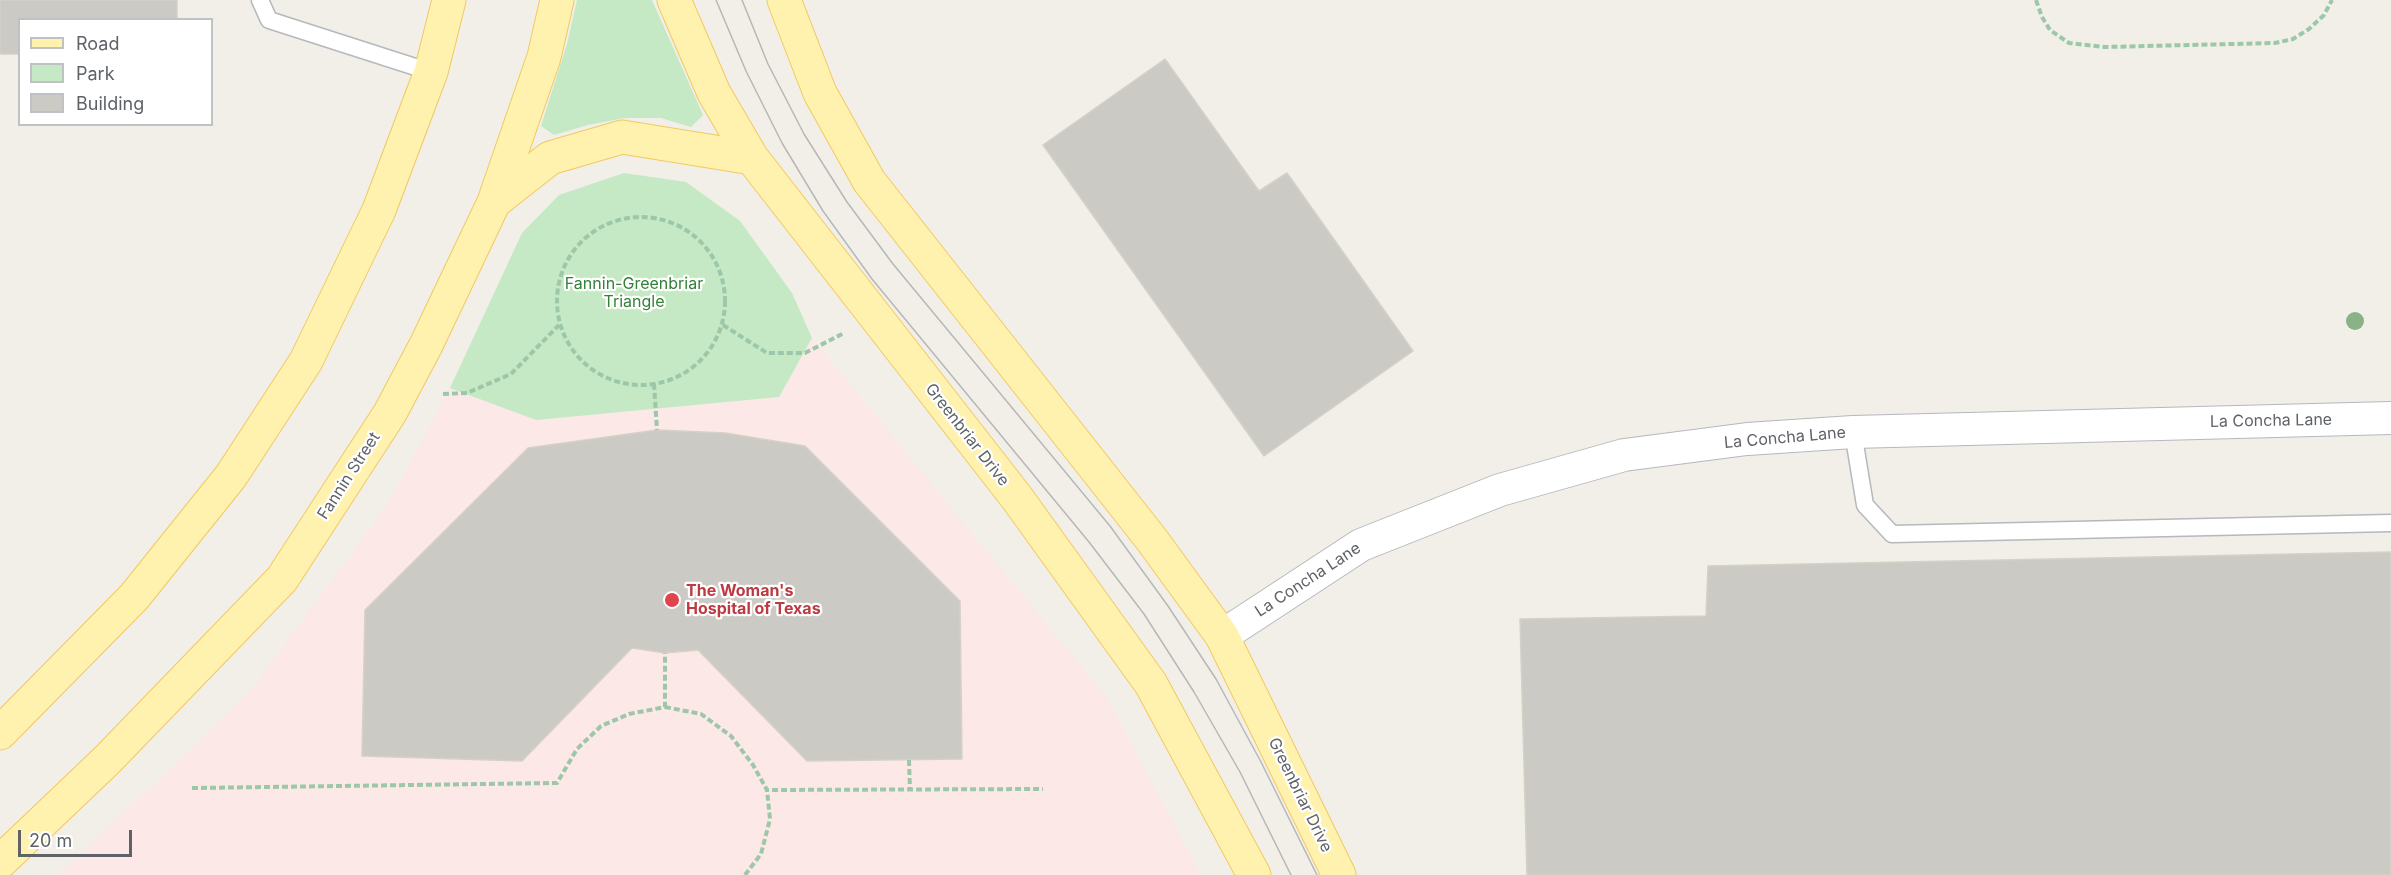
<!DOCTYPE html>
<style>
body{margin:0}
#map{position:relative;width:2391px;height:875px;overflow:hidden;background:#f1efe8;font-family:Inter,sans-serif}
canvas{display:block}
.legend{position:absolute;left:18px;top:18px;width:195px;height:108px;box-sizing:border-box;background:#fff;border:2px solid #bfc1c3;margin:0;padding:8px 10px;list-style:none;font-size:18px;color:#5f6368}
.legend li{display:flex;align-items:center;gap:12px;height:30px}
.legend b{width:30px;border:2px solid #bfc1c3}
.scale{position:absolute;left:18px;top:830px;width:114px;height:27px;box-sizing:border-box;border:3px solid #5f6368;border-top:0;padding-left:8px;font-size:18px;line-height:21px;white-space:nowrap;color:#5f6368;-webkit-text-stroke:4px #fff;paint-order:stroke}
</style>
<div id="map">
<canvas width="2391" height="875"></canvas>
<ul class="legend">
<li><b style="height:8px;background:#fff2af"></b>Road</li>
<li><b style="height:16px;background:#c5e8c5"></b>Park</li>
<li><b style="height:16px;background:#cccac5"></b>Building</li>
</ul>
<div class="scale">20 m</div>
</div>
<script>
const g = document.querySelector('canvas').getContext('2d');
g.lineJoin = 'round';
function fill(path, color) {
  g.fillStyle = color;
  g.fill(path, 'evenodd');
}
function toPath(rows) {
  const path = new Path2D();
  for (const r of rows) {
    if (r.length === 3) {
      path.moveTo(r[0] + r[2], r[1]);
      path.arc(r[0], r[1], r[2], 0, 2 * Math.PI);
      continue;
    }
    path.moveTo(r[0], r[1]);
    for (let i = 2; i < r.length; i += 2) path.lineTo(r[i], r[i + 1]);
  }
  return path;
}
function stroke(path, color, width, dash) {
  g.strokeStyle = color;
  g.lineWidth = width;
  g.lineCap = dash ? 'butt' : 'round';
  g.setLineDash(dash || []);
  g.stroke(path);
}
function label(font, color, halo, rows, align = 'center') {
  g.font = font + ' Inter,sans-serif';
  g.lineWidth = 4.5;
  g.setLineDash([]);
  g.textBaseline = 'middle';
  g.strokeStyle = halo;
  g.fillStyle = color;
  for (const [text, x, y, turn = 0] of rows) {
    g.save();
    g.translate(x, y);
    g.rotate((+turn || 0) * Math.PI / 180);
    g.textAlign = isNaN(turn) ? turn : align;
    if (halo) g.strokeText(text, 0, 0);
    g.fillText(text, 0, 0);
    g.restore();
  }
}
const medical = toPath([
 [812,338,1107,698,1201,875,58,875,247,695,388,504,450,388,536,420,779,397]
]);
const green = toPath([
 [577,0,652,0,703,115,691,127,661,118,625,118,588,125,554,135,541,126,567,44],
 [624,173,686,182,740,221,792,293,812,338,779,397,536,420,450,388,522,233,559,195]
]);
const building = toPath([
 [0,0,177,0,177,20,20,20,20,54,0,54,0,0],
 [1165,59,1259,191,1287,173,1413,351,1264,456,1043,145,1165,59],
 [657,430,725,433,805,446,960,601,962,759,807,761,698,650,665,653,632,648,522,761,362,756,365,610,528,448,657,430],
 [2391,552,2391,875,1527,875,1520,619,1706,616,1708,566,2391,552]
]);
const path = toPath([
 [2036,0,2042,17,2050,30,2069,43,2105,47,2275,43,2293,39,2309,29,2324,15,2332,0],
 [641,301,84],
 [723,325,767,353,805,353,844,333],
 [654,384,657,430],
 [443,394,467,393,511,374,559,325],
 [665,707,701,714,731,736,753,765,767,790,1043,789],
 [909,760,910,790],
 [192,788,557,783,577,749,601,726,629,714,665,707,665,653],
 [745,875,761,854,770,819,767,790]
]);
const lane = toPath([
 [260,0,269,20,431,72],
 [1853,432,1865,505,1892,534,2391,523]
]);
const street = toPath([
 [1222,636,1361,545,1500,490,1624,455,1747,439,1853,432,2391,418]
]);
const primary = toPath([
 [674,0,714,93,752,158,1017,498,1151,684,1254,875],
 [784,0,820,93,869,181,1152,540,1222,636,1339,875],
 [494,202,550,158,622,137,752,158],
 [0,733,134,597,231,476,306,361,379,210,431,72,449,0],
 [0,862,107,760,282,579,390,413,426,345,494,202,544,57,557,0]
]);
const tram = toPath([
 [716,0,746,71,782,143,823,211,872,279,1089,542,1144,614,1194,692,1240,772,1291,875],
 [742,0,768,64,804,134,847,202,893,264,1110,526,1168,606,1216,679,1261,762,1317,875]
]);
const trees = [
 [2355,321]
];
const markers = [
 [672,600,8,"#e0444e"]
];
const parkNames = [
 ["Fannin-Greenbriar",634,284],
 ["Triangle",634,302]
];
const streetNames = [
 ["La Concha Lane",2271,421,-1],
 ["Greenbriar Drive",967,435,52],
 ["La Concha Lane",1785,438,-5],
 ["Fannin Street",349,476,-57],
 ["La Concha Lane",1308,580,-33],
 ["Greenbriar Drive",1300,795,64]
];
const healthNames = [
 ["The Woman's",686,591],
 ["Hospital of Texas",686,609]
];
fill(medical, '#fce8e6');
fill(green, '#c5e8c5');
fill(building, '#cccac5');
stroke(building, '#d6d1c6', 1.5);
stroke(lane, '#b5b8bc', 19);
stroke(street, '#b5b8bc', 34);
stroke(primary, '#f2c960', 35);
stroke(path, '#9cc7a9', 4, [6, 3]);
stroke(lane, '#fff', 16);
stroke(street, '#fff', 32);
stroke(primary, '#fff2af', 33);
stroke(tram, '#b6b7b8', 1.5);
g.fillStyle = '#89b387';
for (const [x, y] of trees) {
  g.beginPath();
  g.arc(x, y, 9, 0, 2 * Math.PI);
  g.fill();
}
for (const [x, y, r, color] of markers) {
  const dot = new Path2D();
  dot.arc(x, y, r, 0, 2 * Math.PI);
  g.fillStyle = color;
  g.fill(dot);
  stroke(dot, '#fff', 2);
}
label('16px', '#348238', '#fff', parkNames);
label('16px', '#5f6368', '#fff', streetNames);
label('bold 16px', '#be3a42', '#fff', healthNames, 'left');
</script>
